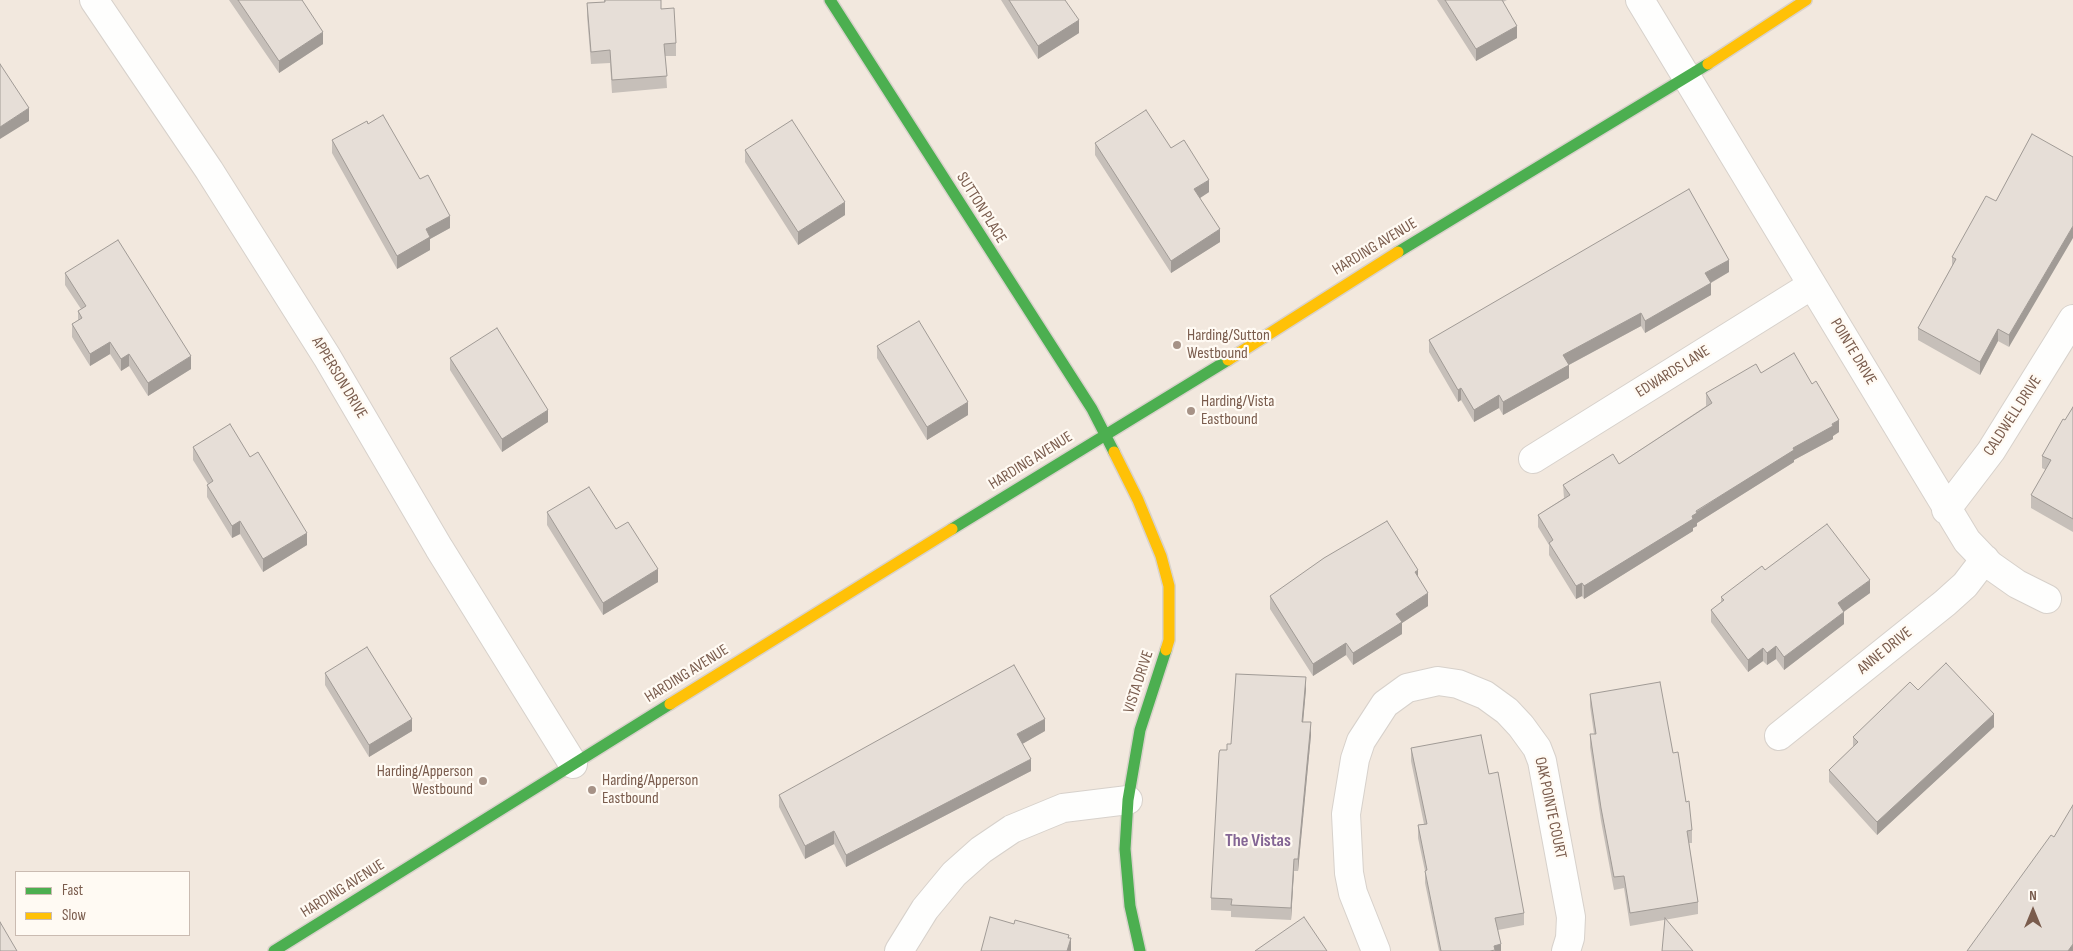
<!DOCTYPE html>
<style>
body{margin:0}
#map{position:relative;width:2073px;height:951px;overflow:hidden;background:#f9f5f0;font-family:"Sofia Sans Condensed",sans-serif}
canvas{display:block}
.legend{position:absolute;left:15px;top:871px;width:175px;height:65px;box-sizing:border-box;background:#fffaf3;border:1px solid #cabbb1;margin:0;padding:6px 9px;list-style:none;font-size:15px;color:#7a5c4d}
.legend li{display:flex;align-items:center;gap:10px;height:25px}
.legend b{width:25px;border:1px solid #cabbb1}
.north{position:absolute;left:2008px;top:886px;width:50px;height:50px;-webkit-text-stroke:4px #fffaf3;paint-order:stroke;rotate:0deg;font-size:14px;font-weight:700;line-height:20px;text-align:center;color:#7a5c4d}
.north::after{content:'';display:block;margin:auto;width:18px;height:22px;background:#7a5c4d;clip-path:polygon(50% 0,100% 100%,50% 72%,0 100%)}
</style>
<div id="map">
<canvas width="2073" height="951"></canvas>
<ul class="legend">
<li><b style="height:6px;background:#4caf50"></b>Fast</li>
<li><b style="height:6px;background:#ffc107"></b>Slow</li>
</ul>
<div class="north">N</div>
</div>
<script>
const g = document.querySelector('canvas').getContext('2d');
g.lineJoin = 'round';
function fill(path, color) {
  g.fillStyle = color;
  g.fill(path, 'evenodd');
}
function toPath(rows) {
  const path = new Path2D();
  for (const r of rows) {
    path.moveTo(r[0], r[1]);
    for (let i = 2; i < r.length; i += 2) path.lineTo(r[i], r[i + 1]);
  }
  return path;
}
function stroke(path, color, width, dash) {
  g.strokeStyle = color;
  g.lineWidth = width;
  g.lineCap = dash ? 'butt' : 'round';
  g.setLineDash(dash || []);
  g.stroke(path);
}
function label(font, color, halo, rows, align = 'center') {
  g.font = font + ' "Sofia Sans Condensed",sans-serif';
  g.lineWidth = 4.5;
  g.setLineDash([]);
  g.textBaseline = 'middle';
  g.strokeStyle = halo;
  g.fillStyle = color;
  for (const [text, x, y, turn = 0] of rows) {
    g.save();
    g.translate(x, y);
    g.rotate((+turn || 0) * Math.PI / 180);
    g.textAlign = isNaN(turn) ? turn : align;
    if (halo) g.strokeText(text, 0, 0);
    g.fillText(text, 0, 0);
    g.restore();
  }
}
const residential = toPath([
 [0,0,2073,0,2073,951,0,951],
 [16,872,189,872,189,935,16,935]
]);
const street = toPath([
 [94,0,209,170,327,357,439,548,573,764],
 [1640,0,1967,541,1990,565,2017,584,2047,599],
 [1533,459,1812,285],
 [1946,510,1991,451,2073,319],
 [1779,736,1945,603,1965,585,1985,559],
 [899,951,925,909,954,874,981,850,1012,829,1063,808,1128,800],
 [1376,951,1353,893,1349,873,1346,814,1355,759,1361,741,1385,704,1407,688,1438,681,1458,684,1485,695,1507,711,1521,726,1537,748,1542,761,1571,917,1570,938,1566,951]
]);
const fast = toPath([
 [830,0,1092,409,1114,452],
 [1398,252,1708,64],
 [952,529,1228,360],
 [274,951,670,704],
 [1140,951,1130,906,1125,849,1128,800,1140,730,1166,650]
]);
const slow = toPath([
 [1708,64,1806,0],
 [1228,360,1398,252],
 [1114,452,1138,500,1161,556,1169,586,1169,640,1166,650],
 [670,704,952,529]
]);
const wall = toPath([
 [229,0,302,0,323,44,279,73],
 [604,0,661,0,661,9,676,43,676,56,665,56,667,88,612,93,610,63,591,64,587,16,587,3,604,2],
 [1001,0,1065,0,1079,33,1038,59],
 [1437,0,1507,0,1503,2,1517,38,1476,61],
 [368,124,420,179,450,228,430,239,430,250,397,269,332,153,332,140],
 [2032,134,2009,347,1998,341,1980,375,1918,340,1918,328,1952,266,1952,257,1996,201],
 [1095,143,1171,148,1209,192,1200,198,1220,242,1171,273,1095,155],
 [745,150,845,215,798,245,745,162],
 [1729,272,1711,283,1711,295,1645,333,1641,326,1569,365,1569,378,1503,415,1499,408,1474,422,1461,400,1458,402,1429,352,1429,340],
 [65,273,191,369,148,396,129,366,121,371,110,354,90,366,72,337,72,324,78,320,78,311,81,309,65,285],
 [877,346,968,415,927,440,877,358],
 [450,358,548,422,502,452,450,370],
 [1761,373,1839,432,1833,436,1833,439,1794,460,1794,462,1697,523,1697,526,1693,528,1693,531,1584,599,1582,596,1576,599,1549,555,1549,545,1538,527,1538,515,1564,498,1563,485,1619,464,1706,406,1706,393],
 [2073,407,2073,532,2031,508,2031,495,2046,470,2042,468,2042,456,2065,420],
 [193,447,250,457,307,545,263,572,240,534,232,538,207,497,207,485,208,484,193,460],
 [547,512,616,529,658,582,603,615,547,525],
 [1765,570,1870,593,1844,611,1844,624,1784,670,1776,659,1767,665,1763,661,1748,672,1711,622,1711,610,1721,603,1721,597],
 [1418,578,1428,606,1402,623,1402,634,1353,665,1346,655,1313,676,1270,609,1270,596],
 [325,673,412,731,369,757,325,685],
 [1306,689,1303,722,1311,735,1298,871,1294,871,1291,920,1231,917,1231,911,1211,910,1211,898,1227,750,1231,744],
 [1918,690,1994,727,1877,835,1829,782,1829,770,1853,747,1853,737],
 [1590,694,1673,753,1686,802,1692,830,1692,843,1689,843,1698,902,1698,914,1630,926,1624,888,1614,890,1601,821,1590,747,1590,734,1594,734,1590,706],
 [1045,731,1022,744,1031,771,846,867,834,844,805,859,779,807,779,795],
 [1411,748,1489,774,1524,913,1524,925,1498,930,1501,951,1439,951,1425,883,1425,871,1418,838,1418,825,1424,824,1411,761]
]);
const shadedWall = toPath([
 [1079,20,1079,33,1038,59,1038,46],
 [1517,26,1517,38,1476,61,1476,49],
 [323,32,323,44,279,73,279,61],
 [29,108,29,121,0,139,0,127],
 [1209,180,1209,192,1194,202,1194,189],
 [845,202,845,215,798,245,798,232],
 [450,216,450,228,430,239,430,250,397,269,397,256,426,229],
 [2073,226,2073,238,2009,347,2009,335],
 [1220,229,1220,242,1171,273,1171,261],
 [1729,260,1729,272,1705,286,1705,273],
 [1711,283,1711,295,1645,333,1645,321],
 [1641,313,1641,326,1563,368,1563,355],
 [1998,329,1998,341,1980,375,1980,362],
 [110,342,110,354,90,366,90,354],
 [129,354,129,366,121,371,121,359],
 [191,356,191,369,148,396,148,383],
 [1569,365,1569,378,1503,415,1503,402],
 [1461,388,1461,400,1458,402,1458,390],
 [1499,395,1499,408,1474,422,1474,410],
 [968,402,968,415,927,440,927,427],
 [548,410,548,422,502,452,502,439],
 [1839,420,1839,432,1833,436,1833,439,1794,460,1794,462,1697,523,1697,526,1693,528,1693,531,1584,599,1584,586,1793,448],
 [240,521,240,534,232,538,232,526],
 [307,533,307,545,263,572,263,559],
 [658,569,658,582,603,615,603,603],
 [1418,570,1418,582,1415,572],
 [1870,580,1870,593,1838,616,1838,603],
 [1582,583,1582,596,1576,599,1576,586],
 [1428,593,1428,606,1402,623,1402,634,1353,665,1353,653,1396,614],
 [1844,612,1844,624,1784,670,1784,657],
 [1346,643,1346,655,1313,676,1313,664],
 [1776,646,1776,659,1767,665,1767,653],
 [1763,648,1763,661,1748,672,1748,660],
 [1306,677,1306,689,1302,734,1302,722],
 [1994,714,1994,727,1877,835,1877,822],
 [412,719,412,731,369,757,369,745],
 [1045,719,1045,731,1017,747,1017,734],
 [1311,722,1311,735,1298,871,1298,859],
 [1031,759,1031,771,846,867,846,855],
 [834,831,834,844,805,859,805,846],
 [1294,859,1294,871,1291,920,1291,908],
 [1069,935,1069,944,1071,938,1071,951,1067,951],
 [1501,944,1501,951,1495,951,1494,946],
 [2073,944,2073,951,2068,951]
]);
const building = toPath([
 [238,0,302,0,323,32,279,61,238,0],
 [605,0,661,0,661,9,674,8,676,43,664,44,667,76,612,80,610,50,591,52,587,3,605,2,605,0],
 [1009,0,1065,0,1079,20,1038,46,1009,0],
 [1445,0,1502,0,1517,26,1476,49,1445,0],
 [0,64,29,108,0,127,0,64],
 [1146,110,1171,148,1184,140,1209,180,1194,189,1220,229,1171,261,1095,143,1146,110],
 [383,115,420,179,428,175,450,216,426,229,430,237,397,256,332,140,367,121,368,124,383,115],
 [792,120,845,202,798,232,745,150,792,120],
 [2032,134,2073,157,2073,226,2009,335,1998,329,1980,362,1918,328,1956,259,1952,257,1986,196,1996,201,2032,134],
 [1689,189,1729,260,1705,273,1711,283,1645,321,1641,313,1563,355,1569,365,1503,402,1499,395,1474,410,1461,388,1458,390,1429,340,1689,189],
 [118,240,191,356,148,383,129,354,121,359,110,342,90,354,72,324,82,318,78,311,86,306,65,273,118,240],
 [919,321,968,402,927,427,877,346,919,321],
 [497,328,548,410,502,439,450,358,497,328],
 [1794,353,1812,384,1816,381,1839,420,1832,424,1833,426,1793,448,1794,450,1696,511,1697,513,1692,516,1693,519,1584,586,1582,583,1576,586,1549,543,1553,540,1538,515,1570,495,1563,485,1613,454,1619,464,1712,403,1706,393,1756,364,1761,373,1794,353],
 [2073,407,2073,519,2031,495,2051,460,2042,456,2063,419,2065,420,2073,407],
 [230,424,250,457,258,452,307,533,263,559,240,521,232,526,207,485,213,481,193,447,230,424],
 [589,487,616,529,628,522,658,569,603,603,547,512,589,487],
 [1387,521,1418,570,1415,572,1428,593,1396,614,1402,622,1353,653,1346,643,1313,664,1270,596,1324,558,1387,521],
 [1827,524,1870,580,1838,603,1844,612,1784,657,1776,646,1767,653,1763,648,1748,660,1711,610,1724,600,1721,597,1762,566,1765,570,1827,524],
 [367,647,412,719,369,745,325,673,367,647],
 [1946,663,1994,714,1877,822,1829,770,1858,742,1853,737,1910,682,1918,690,1946,663],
 [1014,665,1045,719,1017,734,1031,759,846,855,834,831,805,846,779,795,1014,665],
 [1236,674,1306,677,1302,722,1311,722,1298,859,1294,859,1291,908,1231,905,1232,899,1211,898,1219,753,1220,750,1227,750,1227,744,1231,744,1236,674],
 [1660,682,1673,753,1678,752,1686,802,1689,801,1692,830,1687,831,1698,902,1630,913,1624,876,1614,877,1601,808,1590,734,1596,734,1590,694,1660,682],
 [1481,735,1489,774,1498,772,1524,913,1495,918,1501,944,1494,946,1495,950,1490,951,1441,951,1425,871,1427,870,1418,825,1427,824,1411,748,1481,735],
 [2073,805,2073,944,2068,951,1967,951,2051,835,2054,837,2073,805],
 [990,917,1014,924,1015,920,1069,935,1068,938,1071,938,1067,951,981,951,990,917],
 [1304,917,1327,951,1255,951,1304,917],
 [1665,918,1693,951,1662,951,1665,918],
 [0,922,17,951,0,951,0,922]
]);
const markers = [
 [1177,345,5,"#a69286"],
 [1191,411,5,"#a69286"],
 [483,781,5,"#a69286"],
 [592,790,5,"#a69286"]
];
const streetNames = [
 ["SUTTON PLACE",981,208,58],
 ["HARDING AVENUE",1375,247,-31],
 ["POINTE DRIVE",1853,352,59],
 ["EDWARDS LANE",1673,372,-32],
 ["APPERSON DRIVE",339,378,59],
 ["CALDWELL DRIVE",2013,416,-57],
 ["HARDING AVENUE",1031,461,-32],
 ["ANNE DRIVE",1885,651,-39],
 ["HARDING AVENUE",687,674,-32],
 ["VISTA DRIVE",1139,682,-72],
 ["OAK POINTE COURT",1550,808,78],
 ["HARDING AVENUE",343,889,-32]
];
const poiNames = [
 ["Harding/Sutton",1187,336],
 ["Westbound",1187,354],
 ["Harding/Vista",1201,402],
 ["Eastbound",1201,420],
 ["Harding/Apperson",473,772,"right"],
 ["Westbound",473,790,"right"],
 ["Harding/Apperson",602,781],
 ["Eastbound",602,799]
];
const neighbourhoodNames = [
 ["The Vistas",1258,841]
];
fill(residential, '#f2e8de');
stroke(street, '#d7d1cb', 30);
stroke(fast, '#d9d2cb', 14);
stroke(slow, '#d9d2cb', 14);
stroke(street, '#fefefd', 28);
stroke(fast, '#4caf50', 11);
stroke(slow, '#ffc107', 11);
fill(wall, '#c6bfb9');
fill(shadedWall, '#a19b96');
fill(building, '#e6ded7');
stroke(building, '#a19b96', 1);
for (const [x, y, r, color] of markers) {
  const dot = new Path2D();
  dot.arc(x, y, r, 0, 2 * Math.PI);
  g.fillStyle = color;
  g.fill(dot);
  stroke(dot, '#fffaf3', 2);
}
label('16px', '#7a5c4d', '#fffaf3', streetNames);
label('16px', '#7a5c4d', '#fffaf3', poiNames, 'left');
label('bold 18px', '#846695', '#fffaf3', neighbourhoodNames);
</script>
